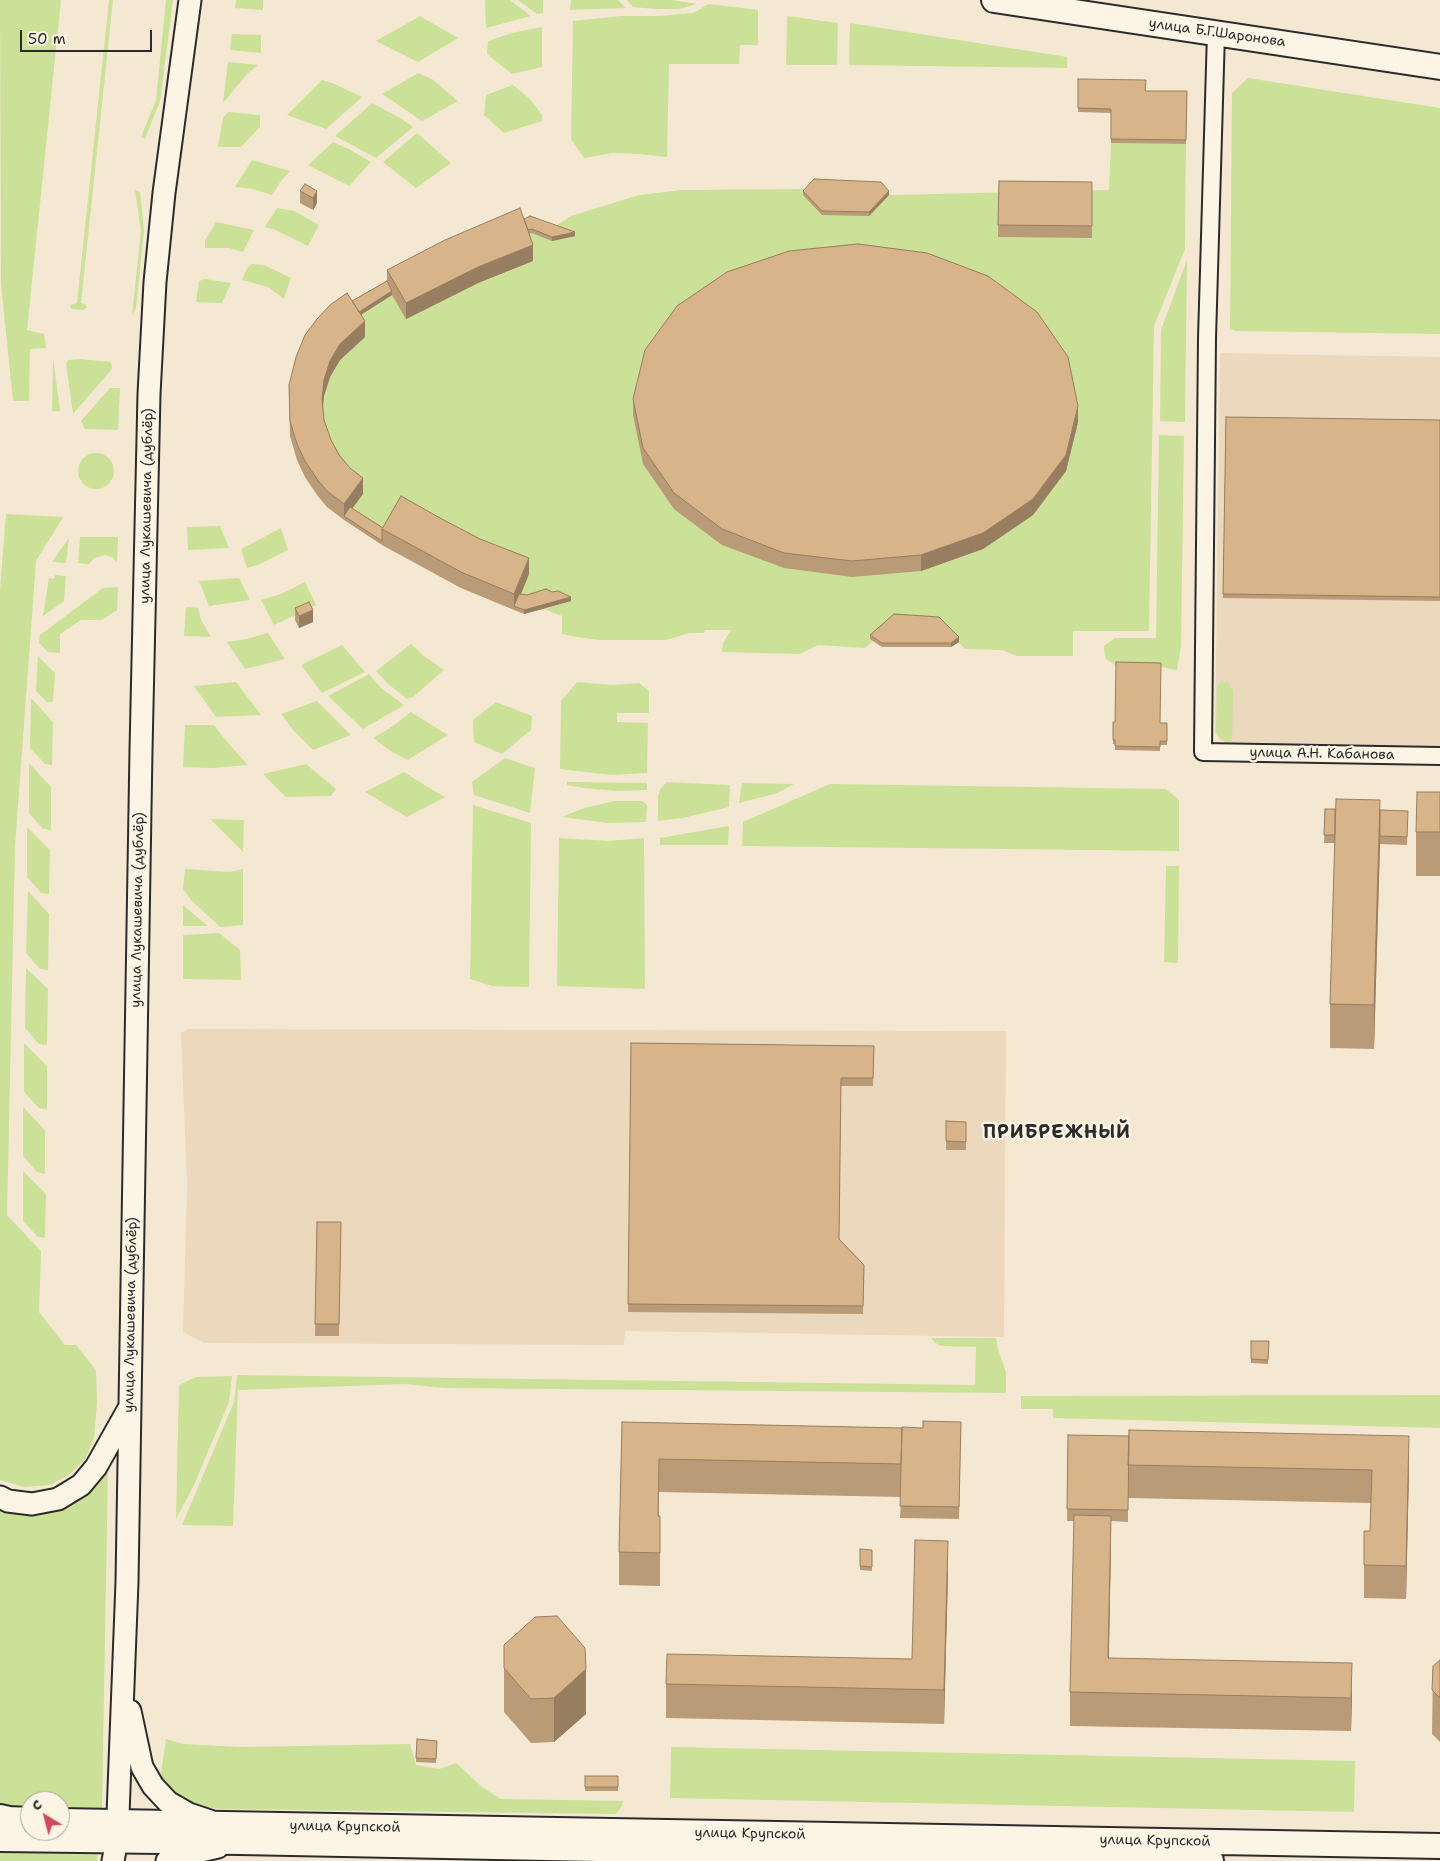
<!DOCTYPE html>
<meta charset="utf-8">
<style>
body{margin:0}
#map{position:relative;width:1440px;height:1861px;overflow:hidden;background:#f5e8d3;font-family:"Shantell Sans",sans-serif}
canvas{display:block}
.north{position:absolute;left:20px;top:1791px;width:50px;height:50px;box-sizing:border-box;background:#fcf5e5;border:1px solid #a8a49b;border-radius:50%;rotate:323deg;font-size:14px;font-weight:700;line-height:20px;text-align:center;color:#2b2b2b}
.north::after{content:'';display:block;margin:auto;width:18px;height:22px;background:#d1495b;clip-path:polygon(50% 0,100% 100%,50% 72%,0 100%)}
.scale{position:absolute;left:20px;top:30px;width:132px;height:22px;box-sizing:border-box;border:2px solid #2b2b2b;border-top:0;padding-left:6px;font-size:15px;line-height:18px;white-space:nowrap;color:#2b2b2b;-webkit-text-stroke:4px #fcf5e5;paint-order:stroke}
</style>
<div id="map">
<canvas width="1440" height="1861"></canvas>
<div class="north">С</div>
<div class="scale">50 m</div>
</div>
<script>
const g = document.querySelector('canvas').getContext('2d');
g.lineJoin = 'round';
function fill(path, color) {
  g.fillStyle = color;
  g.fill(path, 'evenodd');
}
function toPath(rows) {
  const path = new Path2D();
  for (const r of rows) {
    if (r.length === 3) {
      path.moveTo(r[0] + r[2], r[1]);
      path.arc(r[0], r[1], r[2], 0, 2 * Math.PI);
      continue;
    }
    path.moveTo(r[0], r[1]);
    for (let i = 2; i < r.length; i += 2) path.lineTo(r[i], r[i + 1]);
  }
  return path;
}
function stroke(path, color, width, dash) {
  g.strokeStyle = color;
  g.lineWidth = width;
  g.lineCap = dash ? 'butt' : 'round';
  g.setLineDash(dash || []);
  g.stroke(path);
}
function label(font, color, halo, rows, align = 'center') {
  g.font = font + ' "Shantell Sans",sans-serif';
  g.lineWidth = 4.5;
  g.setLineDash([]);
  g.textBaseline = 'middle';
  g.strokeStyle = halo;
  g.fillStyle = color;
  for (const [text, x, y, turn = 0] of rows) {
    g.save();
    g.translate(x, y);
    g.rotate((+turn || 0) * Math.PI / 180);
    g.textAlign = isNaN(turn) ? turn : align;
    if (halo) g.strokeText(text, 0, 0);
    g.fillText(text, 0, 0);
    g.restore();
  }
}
const built = toPath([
 [1220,353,1440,357,1440,747,1232,744,1226,743,1219,739,1215,733],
 [188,1029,1006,1031,1004,1337,625,1331,624,1345,204,1343,183,1332,187,1185,181,1033]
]);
const green = toPath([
 [0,0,61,0,27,330,44,334,46,348,30,349,29,401,13,401,1,284],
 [109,0,113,0,81,303,85,304,87,307,83,310,71,309,70,305,77,303],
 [166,0,173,0,160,101,145,139,141,137,156,100],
 [236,0,263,0,263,10,235,8],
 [485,0,510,0,531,16,486,28],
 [518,0,543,0,543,13,537,14],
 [571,0,618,0,626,8,570,10],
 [627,0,672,0,697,4,679,9,655,9,633,7],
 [709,4,758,10,758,45,740,45,739,64,669,64,667,157,638,154,612,153,584,158,571,139,573,21,621,16,660,16,693,13],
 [420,16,458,38,418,62,376,41],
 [787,16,838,23,837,65,786,65],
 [850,23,1067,57,1067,68,849,65],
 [542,27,542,67,512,74,487,54,488,41,512,33],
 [232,34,261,35,261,53,230,50],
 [228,62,258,65,247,74,223,103],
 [418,73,432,79,458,101,422,121,382,94],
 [1248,78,1440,108,1440,334,1235,331,1230,328,1232,93],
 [322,80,332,83,362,97,326,129,287,115],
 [513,85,530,99,542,115,542,121,504,133,484,115,486,95],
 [372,103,402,119,413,127,376,158,335,136],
 [228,112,260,115,260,127,241,147,218,147,223,118],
 [417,133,451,163,416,188,383,162],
 [333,142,349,149,371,162,349,186,308,165],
 [1111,143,1186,144,1185,249,1154,326,1149,631,1073,631,1073,656,1017,656,1002,650,965,649,958,642,951,647,882,647,873,641,865,648,818,645,800,654,722,652,723,643,731,630,705,630,704,633,690,633,666,640,599,640,576,637,562,634,562,616,544,609,524,614,461,588,382,545,327,507,305,477,297,460,290,436,289,401,317,334,473,243,552,228,571,216,639,195,682,190,809,189,881,186,890,195,1109,190],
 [252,160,290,171,281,181,272,195,253,189,235,187],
 [135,190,140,192,144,230,136,308,132,315,141,231],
 [277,208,294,211,319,225,308,246,273,229,265,227],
 [216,222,254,230,243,252,229,248,205,248,205,240],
 [1187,260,1185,422,1160,421,1161,330],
 [252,264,264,265,291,278,284,299,268,287,242,280,247,268],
 [205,279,231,283,222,303,196,302,199,281],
 [53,357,60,411,52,411],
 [80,359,111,362,112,369,73,414,66,363,68,360],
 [110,388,120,388,118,430,85,429,81,421],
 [1159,435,1184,436,1181,646,1177,670,1161,667,1116,666,1105,658,1104,646,1115,638,1156,638],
 [96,471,18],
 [6,514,63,517,36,561,15,847,7,1215,41,1251,39,1312,65,1345,76,1345,96,1370,97,1403,94,1438,86,1458,70,1474,50,1485,24,1487,0,1480,0,589],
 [220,526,229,548,188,550,187,527],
 [281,528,288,550,258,565,247,568,241,549],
 [80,537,118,537,117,562,112,557,105,555,94,558,89,564,78,563],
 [69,538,66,563,52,562],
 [55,575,66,576,64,601,43,616,49,578,54,579],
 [239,578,250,600,209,606,199,581],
 [305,582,316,605,274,625,261,600,281,594],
 [118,587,117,610,102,620,81,620,60,634,60,653,48,652,39,643,40,635,103,588],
 [186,607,198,608,201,620,211,637,184,636],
 [268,633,285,659,245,669,227,642,246,639],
 [411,644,424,656,444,670,413,697,407,699,387,683,376,671],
 [342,645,365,672,322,693,301,665],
 [38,656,55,673,53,702,47,702,36,691],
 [369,674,381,688,404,705,363,729,328,696],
 [236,682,261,715,216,717,194,686],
 [577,682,613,685,639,683,649,691,649,713,617,713,617,722,648,723,647,773,612,775,560,769,561,701],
 [1221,682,1228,682,1233,691,1232,742,1226,742,1220,738,1216,732,1217,686],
 [31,698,53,722,52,765,45,764,30,748],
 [317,701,351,735,313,750,294,731,281,714],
 [496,702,532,716,531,730,502,754,474,742,473,720],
 [411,712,448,735,408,760,392,752,373,738,393,726],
 [185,725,214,725,228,743,248,765,213,768,183,767],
 [505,758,535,768,530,813,474,795,472,782],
 [29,763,51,787,51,830,43,829,29,813],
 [306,764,336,789,331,796,286,797,263,774],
 [404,772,426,786,445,797,407,817,365,792],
 [567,782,647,783,647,790,617,791,584,788,567,785],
 [667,782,730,785,729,807,683,818,658,821,658,796,661,788],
 [742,783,794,784,775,794,739,803],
 [830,784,1166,789,1179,800,1179,851,742,846,743,822],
 [614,801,642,801,647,805,646,822,609,823,562,817,584,808],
 [473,805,531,823,529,987,492,986,470,979],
 [210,819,244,820,243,852],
 [729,826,728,845,660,845,660,838],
 [27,827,50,850,49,894,41,893,27,877],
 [559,838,608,841,644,838,645,989,557,986],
 [1166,866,1179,866,1178,963,1164,962],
 [185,869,230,872,243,869,243,925,220,927,191,900,183,889],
 [28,891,49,914,48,970,40,969,26,953],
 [183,905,208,926,183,926],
 [219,933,240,950,241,980,183,979,183,935],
 [26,968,48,989,47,1045,39,1044,25,1028],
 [24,1043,47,1066,47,1110,39,1108,24,1092],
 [23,1107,45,1130,45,1174,37,1172,23,1156],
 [23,1171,46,1194,45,1238,38,1237,23,1221],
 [931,1338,996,1338,998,1349,1006,1372,1006,1393,444,1388,404,1384,238,1390,233,1526,182,1525,234,1402,237,1375,975,1385,976,1347,941,1346,934,1342],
 [232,1376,229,1402,193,1487,176,1519,179,1385,196,1377],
 [1440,1395,1440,1428,1053,1418,1053,1409,1021,1409,1021,1396],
 [108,1469,102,1807,98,1811,60,1812,60,1801,30,1801,30,1811,11,1809,0,1804,0,1511,28,1516,55,1512,80,1500,99,1482],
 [166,1739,183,1744,241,1747,410,1744,416,1765,439,1769,456,1763,482,1787,501,1799,623,1801,622,1806,616,1814,220,1809,195,1806,173,1793,163,1784,161,1773],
 [671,1747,1355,1761,1354,1812,670,1798],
 [30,1850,98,1853,97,1861,0,1861,0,1851]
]);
const minor = toPath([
 [1216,33,1207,338,1203,752,1440,756]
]);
const tertiary = toPath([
 [0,1497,8,1501,32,1504,58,1499,81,1485,96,1467,128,1410],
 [130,1711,142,1767,153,1786,168,1802,189,1814,210,1821],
 [113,1861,117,1840,127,1582,141,750,149,394,155,282,164,193,190,0],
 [167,1861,188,1854,218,1847]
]);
const secondary = toPath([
 [994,0,1440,67],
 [0,1817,9,1819,30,1820],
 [60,1821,1440,1846],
 [0,1839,240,1842,1211,1861]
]);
const wall = toPath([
 [1078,79,1146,91,1187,91,1186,144,1111,143,1111,113,1078,112],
 [999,181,1092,182,1092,238,998,237],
 [305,184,317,203,313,210,300,203,300,191],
 [803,191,889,195,869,216,822,215,803,195],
 [524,219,575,236,552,241,532,233,529,234,533,261,478,283,406,319,392,295,361,315,365,337,340,360,330,377,324,396,323,407,324,420,331,440,363,494,352,508,383,528,529,574,521,594,571,601,524,614,461,588,382,545,344,520,327,507,317,495,305,477,297,460,290,436,289,401,289,385,352,301,387,281,387,270],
 [633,399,1078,422,1066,471,1033,515,983,549,921,571,852,577,784,568,722,545,674,509,643,464,633,415],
 [1226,417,1440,420,1440,601,1223,598],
 [295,608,313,622,299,628,295,620],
 [870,635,959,642,951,647,882,647,870,639],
 [1113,722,1167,723,1167,745,1160,745,1160,751,1115,750,1115,744,1113,744],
 [1440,792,1440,876,1416,876,1416,832],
 [1325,809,1408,811,1407,845,1380,844,1374,1049,1330,1048,1330,1004,1335,843,1324,843],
 [631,1043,874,1046,873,1086,841,1086,839,1239,864,1265,863,1314,628,1312],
 [946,1121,966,1122,966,1150,946,1150],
 [317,1222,341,1222,339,1336,315,1336],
 [1251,1341,1269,1341,1268,1364,1251,1363],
 [622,1422,902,1428,923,1428,961,1422,959,1519,900,1518,901,1497,659,1492,658,1516,660,1549,660,1586,619,1585,619,1552],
 [1068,1435,1409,1470,1406,1599,1364,1598,1364,1565,1370,1531,1371,1503,1128,1498,1128,1522,1111,1521,1109,1658,1352,1696,1351,1731,1070,1726,1070,1692,1074,1521,1067,1521],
 [860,1549,872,1550,872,1571,860,1570],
 [948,1574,944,1724,666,1718,666,1684,912,1659],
 [504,1645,586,1714,554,1742,531,1743,504,1712],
 [1440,1660,1440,1742,1432,1734,1433,1666],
 [417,1739,437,1741,436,1763,416,1762],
 [585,1776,618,1776,618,1791,585,1791]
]);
const shadedWall = toPath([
 [317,191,317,203,313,210,313,198],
 [889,191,889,195,869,216,869,212],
 [575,232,575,236,552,241,552,237],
 [533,245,533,261,478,283,406,319,406,303,478,267],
 [392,291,392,295,354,319,354,315],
 [365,321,365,337,340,360,330,377,324,396,322,415,322,399,324,380,330,361,340,344],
 [1078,406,1078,422,1066,471,1033,515,983,549,921,571,921,555],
 [363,478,363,494,346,517,344,516,344,520,344,504],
 [529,558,529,574,516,606,514,606,514,594],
 [571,597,571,601,524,614,524,610],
 [313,610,313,622,299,628,299,616],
 [959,637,959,642,951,647,951,643],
 [1380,800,1380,844,1374,1049,1374,1005],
 [1409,1436,1409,1470,1406,1599,1406,1566],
 [659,1459,659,1492,658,1549,658,1516],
 [1111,1516,1111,1549,1108,1691,1108,1658],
 [948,1541,948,1574,944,1724,944,1690],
 [1352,1663,1352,1696,1351,1731,1351,1698],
 [586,1669,586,1714,554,1742,554,1698]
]);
const building = toPath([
 [1078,79,1146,80,1145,91,1187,91,1186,140,1111,139,1111,109,1078,108,1078,79],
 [814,179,881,182,889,191,869,212,822,211,803,191,814,179],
 [999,181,1092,182,1092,226,998,225,999,181],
 [305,184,317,191,313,198,300,191,305,184],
 [520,208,533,245,478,267,406,303,387,270,445,240,520,208],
 [530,216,575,232,552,237,532,229,528,230,524,219,530,216],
 [858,244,927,253,988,276,1037,312,1068,357,1078,406,1066,455,1033,499,983,533,921,555,852,561,784,553,722,529,674,493,643,448,633,399,645,350,677,306,727,272,789,251,858,244],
 [387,281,392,291,359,312,352,301,387,281],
 [347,293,365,321,340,344,330,361,324,380,322,399,324,420,331,440,339,455,350,468,363,478,344,504,327,491,317,479,305,461,297,444,290,421,289,385,296,357,305,335,317,319,330,305,347,293],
 [1226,417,1440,420,1440,597,1223,594,1226,417],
 [401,496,440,518,480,539,529,558,514,594,461,572,382,529,401,496],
 [350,507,383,528,382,529,382,541,344,516,350,507],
 [546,589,552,592,558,591,571,597,524,610,514,606,519,594,527,595,546,589],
 [309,602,313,610,299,616,295,608,309,602],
 [894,614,939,617,959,637,951,643,882,643,870,635,894,614],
 [1116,662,1161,663,1160,723,1167,723,1167,741,1160,741,1160,747,1115,746,1115,740,1113,740,1113,722,1115,722,1116,662],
 [1417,792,1440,792,1440,832,1416,832,1417,792],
 [1336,799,1380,800,1374,1005,1330,1004,1336,799],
 [1325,809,1335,809,1335,835,1324,835,1325,809],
 [1380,810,1408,811,1407,837,1380,836,1380,810],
 [631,1043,874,1046,873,1078,841,1078,839,1239,864,1265,863,1306,628,1304,631,1043],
 [946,1121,966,1122,966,1142,946,1141,946,1121],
 [317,1222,341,1222,339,1324,315,1324,317,1222],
 [1251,1341,1269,1341,1268,1360,1251,1359,1251,1341],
 [923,1421,961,1422,959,1507,900,1506,902,1427,923,1428,923,1421],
 [622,1422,902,1428,901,1464,659,1459,658,1516,660,1516,660,1553,619,1552,622,1422],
 [1129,1430,1409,1436,1406,1566,1364,1565,1364,1531,1370,1531,1372,1470,1128,1465,1129,1430],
 [1068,1435,1129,1436,1128,1510,1067,1509,1068,1435],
 [1074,1515,1111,1516,1108,1658,1352,1663,1351,1698,1070,1692,1074,1515],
 [915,1540,948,1541,944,1690,666,1684,667,1654,912,1659,915,1540],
 [860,1549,872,1550,872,1567,860,1566,860,1549],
 [557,1616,585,1648,586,1669,554,1698,531,1699,504,1668,504,1645,535,1617,557,1616],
 [1440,1660,1440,1698,1432,1690,1433,1666,1440,1660],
 [417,1739,437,1741,436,1759,416,1758,417,1739],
 [585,1776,618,1776,618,1787,585,1787,585,1776]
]);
const streetNames = [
 ["улица Б.Г.Шаронова",1217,33,8],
 ["улица Лукашевича (дублёр)",147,506,-89],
 ["улица А.Н. Кабанова",1322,754,1],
 ["улица Лукашевича (дублёр)",138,910,-89],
 ["улица Лукашевича (дублёр)",131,1315,-89],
 ["улица Крупской",345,1827,1],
 ["улица Крупской",750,1834,1],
 ["улица Крупской",1155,1841,1]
];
const districtNames = [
 ["ПРИБРЕЖНЫЙ",1057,1133]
];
fill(built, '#ecd8bd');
fill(green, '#cae197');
stroke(minor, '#2b2b2b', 20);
stroke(tertiary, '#2b2b2b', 25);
stroke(secondary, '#2b2b2b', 28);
stroke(minor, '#fcf5e5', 16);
stroke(tertiary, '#fcf5e5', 21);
stroke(secondary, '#fcf5e5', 24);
fill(wall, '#ba9b77');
fill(shadedWall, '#977e61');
fill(building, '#d8b48a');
stroke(building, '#977e61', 1);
label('14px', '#2b2b2b', '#fcf5e5', streetNames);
g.letterSpacing = '1px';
label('bold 19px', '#2b2b2b', '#fcf5e5', districtNames);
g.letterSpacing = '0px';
</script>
